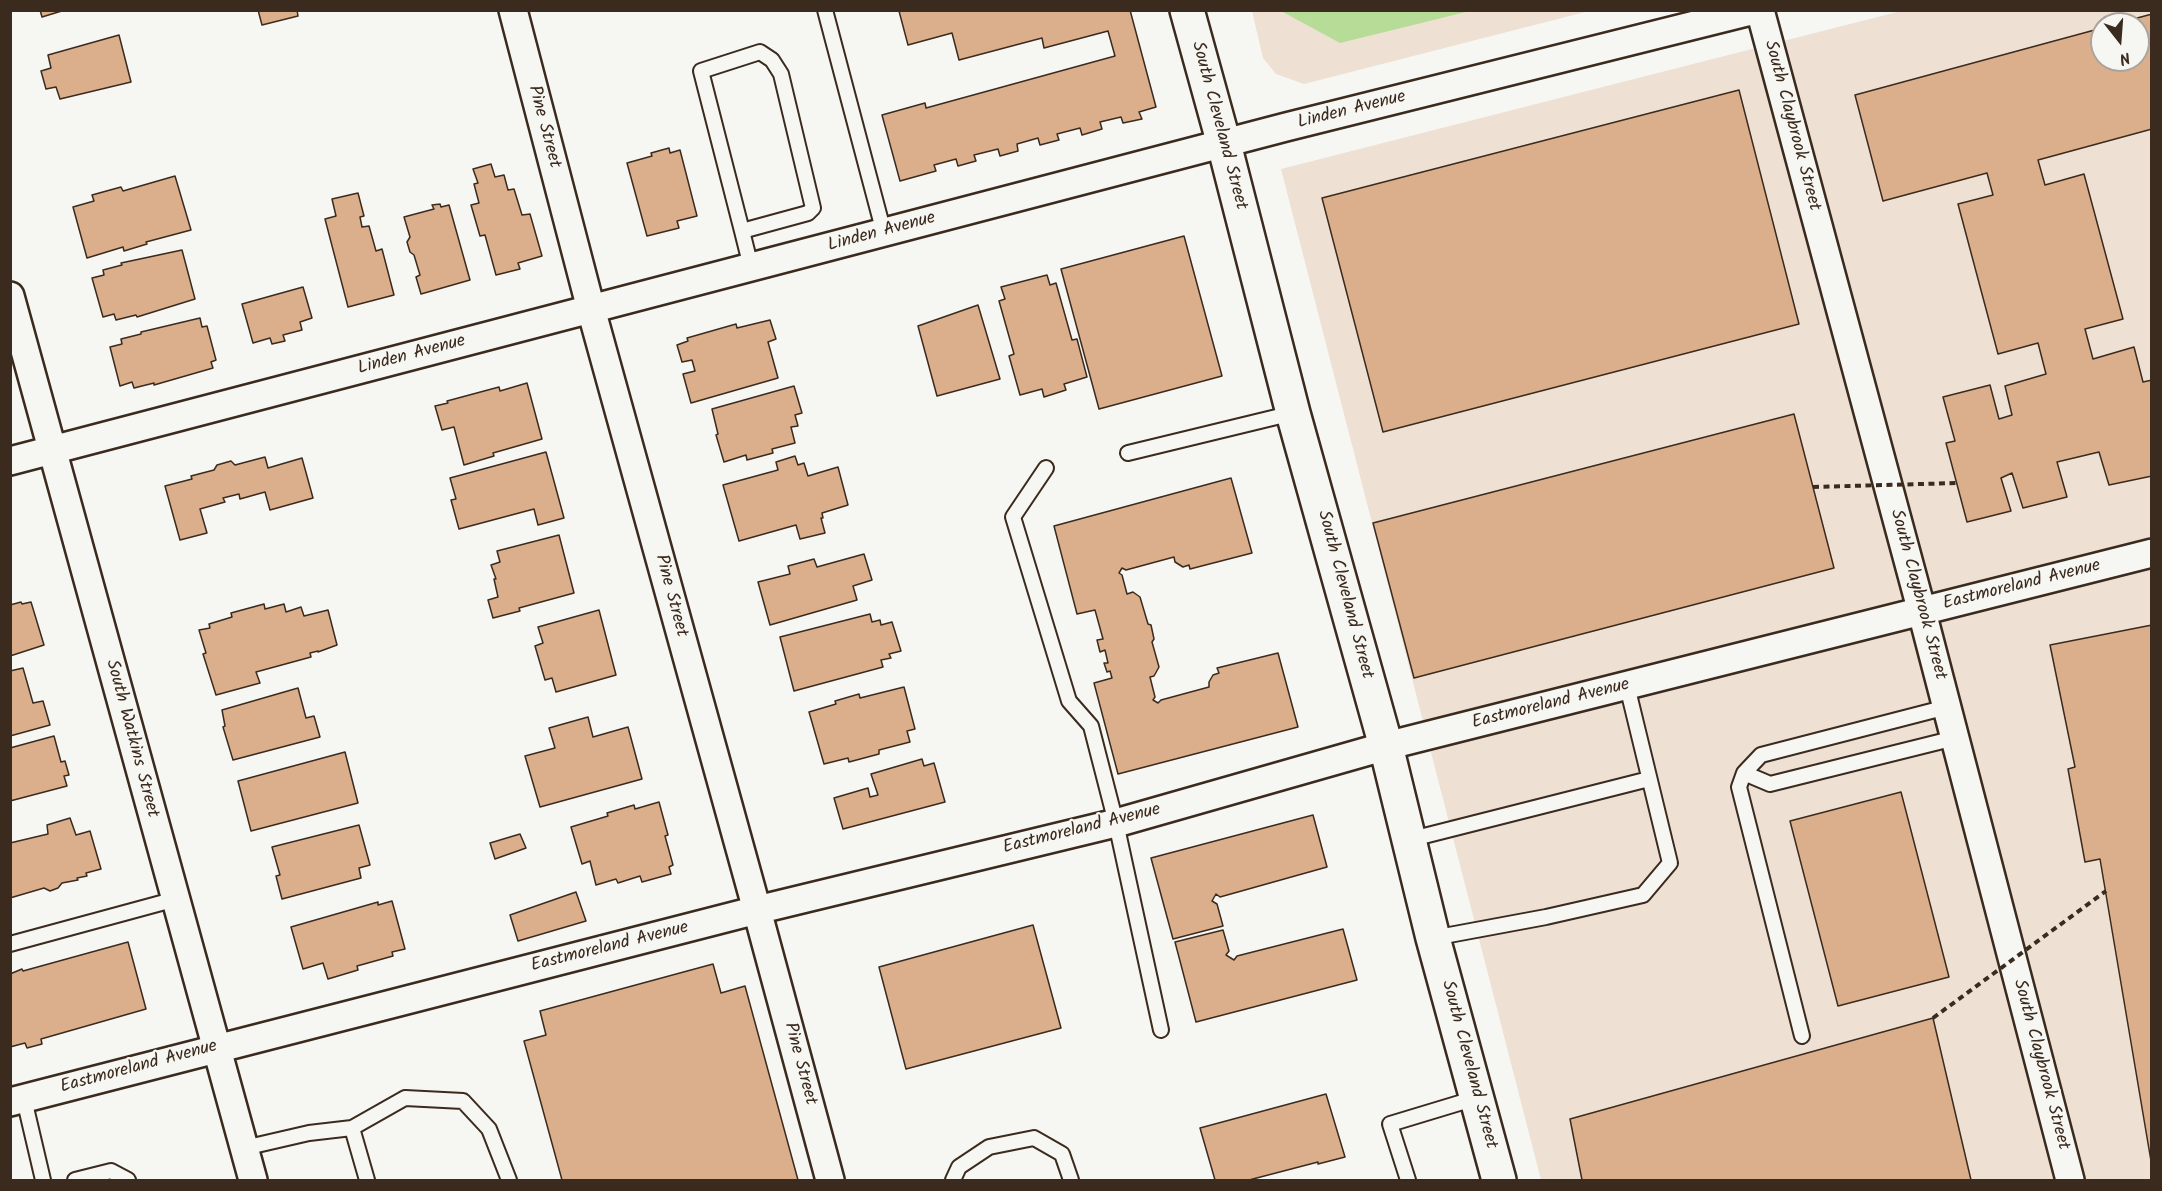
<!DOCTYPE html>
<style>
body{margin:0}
#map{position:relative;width:2162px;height:1191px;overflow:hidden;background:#f6f6f2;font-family:Kalam,sans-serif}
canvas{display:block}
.frame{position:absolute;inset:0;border:12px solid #3b2a1e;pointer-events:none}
.north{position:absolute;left:2090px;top:12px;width:60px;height:60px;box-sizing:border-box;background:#f6f6f2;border:2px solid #aba49d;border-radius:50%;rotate:163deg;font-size:16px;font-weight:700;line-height:24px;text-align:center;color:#3b2a1e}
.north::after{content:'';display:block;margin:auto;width:21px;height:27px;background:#3b2a1e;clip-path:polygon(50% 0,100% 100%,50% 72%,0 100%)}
</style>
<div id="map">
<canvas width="2162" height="1191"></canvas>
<div class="frame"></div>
<div class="north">N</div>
</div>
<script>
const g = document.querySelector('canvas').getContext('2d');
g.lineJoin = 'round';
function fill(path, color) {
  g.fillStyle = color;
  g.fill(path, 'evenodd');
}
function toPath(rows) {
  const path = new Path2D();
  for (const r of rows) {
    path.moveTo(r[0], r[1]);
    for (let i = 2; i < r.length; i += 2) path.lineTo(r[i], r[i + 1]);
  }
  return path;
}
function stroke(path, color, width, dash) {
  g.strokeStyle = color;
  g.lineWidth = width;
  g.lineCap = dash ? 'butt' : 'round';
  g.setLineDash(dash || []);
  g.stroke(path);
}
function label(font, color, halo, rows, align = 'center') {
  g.font = font + ' Kalam,sans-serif';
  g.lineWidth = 4.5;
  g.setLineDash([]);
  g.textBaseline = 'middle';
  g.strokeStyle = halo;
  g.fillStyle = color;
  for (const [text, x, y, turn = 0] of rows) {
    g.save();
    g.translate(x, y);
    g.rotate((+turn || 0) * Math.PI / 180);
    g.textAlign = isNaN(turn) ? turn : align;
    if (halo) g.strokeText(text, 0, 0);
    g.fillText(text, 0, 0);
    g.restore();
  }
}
const built = toPath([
 [1252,11,1589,11,1304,84,1276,74,1263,58],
 [1901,11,2151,11,2151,1180,1541,1180,1281,169],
 [2102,24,2138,24,2138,60,2102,60]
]);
const green = toPath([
 [1281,11,1470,11,1340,43]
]);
const building = toPath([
 [40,10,65,10,42,17,40,10],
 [258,10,297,10,298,16,262,25,258,10],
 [894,10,1130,10,1156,107,1139,112,1142,119,1123,123,1121,117,1100,122,1102,129,1082,135,1080,128,1057,134,1059,140,1040,145,1038,138,1017,144,1018,151,1000,156,998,149,974,155,976,161,958,166,956,159,934,165,936,171,900,181,882,115,925,103,926,108,1115,56,1108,31,1044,48,1042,38,959,60,952,33,908,45,899,11,894,10],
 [2152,14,2152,129,2038,160,2045,185,2084,174,2123,319,2085,329,2093,359,2134,347,2143,382,2152,380,2152,476,2109,485,2099,452,2057,462,2067,497,2023,508,2012,473,2001,478,2011,511,1967,522,1946,443,1955,441,1943,397,1990,385,1999,419,2012,415,2005,386,2046,374,2038,343,1998,354,1958,204,1993,195,1987,173,1883,201,1855,95,2102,28,2102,60,2138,60,2138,24,2115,24,2152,14],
 [119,35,131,82,60,99,56,87,46,89,41,71,51,68,48,55,119,35],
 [1739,90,1799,324,1383,432,1322,198,1739,90],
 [669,148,670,153,680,150,697,216,677,221,679,228,647,236,627,163,652,156,651,153,669,148],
 [491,164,495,177,504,175,508,190,514,189,522,215,530,214,542,256,518,263,520,269,496,275,485,235,480,236,471,205,479,203,474,184,478,183,473,169,491,164],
 [175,176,191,230,146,242,147,244,124,251,123,247,87,258,73,207,94,201,92,195,121,187,123,191,175,176],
 [358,193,364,216,360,217,362,227,369,226,376,251,382,249,394,295,348,307,325,219,336,216,332,199,358,193],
 [440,204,441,207,449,205,470,280,421,294,416,277,420,275,414,255,410,252,407,242,410,237,404,217,434,209,432,205,440,204],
 [1184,236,1222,376,1099,409,1061,269,1184,236],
 [182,250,195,299,137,317,136,315,116,320,114,314,103,317,92,278,104,275,103,270,122,265,121,263,182,250],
 [1047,275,1050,285,1056,283,1072,340,1077,339,1087,377,1064,384,1066,390,1044,397,1042,389,1020,395,1009,356,1014,354,999,301,1005,299,1001,287,1047,275],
 [303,287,312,318,300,322,302,330,283,335,285,341,272,344,270,338,253,343,242,304,303,287],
 [978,305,1000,379,937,396,918,326,978,305],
 [200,318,202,327,207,326,216,360,211,362,213,368,154,385,154,383,134,388,132,382,120,386,110,347,122,344,121,339,141,334,141,332,200,318],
 [770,320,776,339,768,342,778,378,691,403,683,374,695,371,692,360,682,362,677,345,688,341,687,338,736,324,737,328,770,320],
 [527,383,542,439,493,453,494,456,464,465,454,427,442,430,435,406,448,403,447,401,499,387,500,391,527,383],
 [794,386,802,413,795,415,798,426,791,427,795,443,772,449,773,453,747,460,746,455,724,462,716,435,718,434,712,409,794,386],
 [1794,414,1834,568,1414,678,1373,523,1794,414],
 [546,452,564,518,538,525,534,509,459,529,451,500,456,499,450,478,546,452],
 [795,456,798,465,804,463,808,476,838,467,848,505,822,513,823,518,821,518,825,533,800,539,796,525,739,541,723,485,778,470,776,462,795,456],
 [265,457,268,468,302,458,313,498,270,510,265,492,240,499,239,494,223,498,225,502,200,509,207,533,180,540,165,486,192,479,191,476,214,470,217,465,231,461,235,465,265,457],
 [1231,478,1252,553,1190,569,1189,565,1183,567,1175,562,1174,557,1126,570,1122,568,1119,573,1122,575,1127,594,1133,592,1140,597,1148,624,1151,625,1154,639,1152,642,1159,667,1154,676,1150,677,1155,697,1153,700,1158,703,1161,700,1209,687,1209,682,1213,675,1219,673,1217,668,1278,653,1298,727,1118,774,1094,683,1112,678,1110,671,1107,672,1104,663,1108,663,1105,650,1100,652,1097,640,1103,639,1095,610,1077,614,1054,526,1231,478],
 [559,535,574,593,519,608,520,611,493,618,488,600,498,597,494,579,496,579,491,565,500,562,497,551,559,535],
 [864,554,872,580,853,586,857,600,770,625,758,582,790,574,788,566,814,559,817,567,864,554],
 [21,602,22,604,31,602,44,645,10,656,10,605,21,602],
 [264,604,265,609,284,604,286,612,301,607,304,616,328,610,337,645,318,652,318,651,310,653,311,657,256,672,260,683,216,695,203,654,206,653,199,630,210,628,209,624,232,617,231,613,264,604],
 [599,610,616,675,556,692,552,678,545,680,535,646,543,643,538,627,599,610],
 [870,614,872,622,880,620,881,625,892,622,901,651,889,654,891,658,881,660,883,667,794,691,780,637,870,614],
 [2152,625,2152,1167,2100,859,2085,862,2068,769,2075,767,2050,645,2152,625],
 [23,668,33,703,43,701,50,725,10,736,10,671,23,668],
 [904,687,915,729,907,731,910,742,879,750,879,754,849,762,848,758,824,764,809,712,836,704,835,701,859,694,860,698,904,687],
 [298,688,306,718,314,716,320,737,233,760,223,727,225,726,222,710,298,688],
 [588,717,593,737,628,727,642,779,540,807,525,756,555,748,549,728,588,717],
 [54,736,61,762,65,761,69,775,64,776,67,786,10,801,10,748,54,736],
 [345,752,358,803,251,831,238,781,345,752],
 [922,759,924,766,934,763,945,802,843,829,834,798,868,788,870,797,878,795,871,774,922,759],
 [1901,792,1949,977,1838,1006,1790,821,1901,792],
 [659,802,668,835,665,836,673,865,669,867,671,874,642,882,640,876,618,883,616,879,596,885,590,861,582,864,571,827,608,816,607,813,634,805,635,809,659,802],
 [1313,815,1327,867,1220,897,1216,894,1212,901,1217,904,1223,926,1173,939,1151,858,1313,815],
 [70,818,76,835,90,831,101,869,86,873,87,876,77,878,78,880,62,883,58,888,50,891,44,888,10,898,10,843,48,834,47,825,70,818],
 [359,825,370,865,359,868,361,878,282,899,276,876,280,875,272,847,359,825],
 [520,834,526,848,495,859,490,843,520,834],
 [576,892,586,921,518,941,510,915,576,892],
 [392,901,405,949,392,952,393,956,357,966,358,970,328,979,323,963,303,969,291,927,378,902,378,905,392,901],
 [1033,925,1061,1028,906,1069,879,967,1033,925],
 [1343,929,1357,980,1196,1022,1175,942,1223,930,1229,951,1226,955,1234,960,1237,956,1343,929],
 [128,942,146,1009,41,1039,42,1044,27,1048,25,1043,10,1047,10,974,22,969,23,971,128,942],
 [713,964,721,993,745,986,798,1180,562,1180,524,1041,546,1035,540,1011,713,964],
 [1933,1018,1971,1180,1582,1180,1570,1119,1933,1018],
 [1326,1094,1345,1157,1318,1164,1318,1162,1249,1180,1215,1180,1200,1128,1326,1094]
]);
const service = toPath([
 [825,10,884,233],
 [742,231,808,213,813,208,781,74,772,60,760,52,701,71,742,231,751,267],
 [1128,453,1293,413],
 [1046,468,1013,517,1069,701,1091,726,1116,823,1161,1030],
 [1744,773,1770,784,1955,738],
 [1408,840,1649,779],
 [1433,938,1546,917,1643,895,1670,863,1627,686],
 [10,944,176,899],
 [1802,1036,1739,787,1744,773,1761,755,1947,707],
 [24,1099,43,1180],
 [352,1128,405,1098,463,1101,489,1129,509,1180],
 [244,1148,309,1133,352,1128,367,1180],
 [75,1180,111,1171,128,1180],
 [953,1180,959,1167,989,1147,1034,1138,1062,1154,1071,1180],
 [1408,1180,1390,1124,1476,1098]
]);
const minor = toPath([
 [513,10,591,309,757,910,830,1180],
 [1760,10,1922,612,2070,1180],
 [10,296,253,1180],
 [10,461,1286,127,1755,10],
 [10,1102,757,910,1116,823,1386,746,2152,553]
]);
const secondary = toPath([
 [1187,10,1224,144,1293,413,1386,746,1433,938,1499,1180]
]);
const pathBridge = toPath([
 [1813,487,1957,483],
 [1933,1018,2106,891]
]);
const streetNames = [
 ["Linden Avenue",1352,111,-14],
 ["South Cleveland Street",1218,126,75],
 ["South Claybrook Street",1791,126,75],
 ["Pine Street",543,127,75],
 ["Linden Avenue",882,233,-15],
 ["Linden Avenue",412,356,-15],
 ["Eastmoreland Avenue",2022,586,-14],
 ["South Cleveland Street",1344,595,75],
 ["South Claybrook Street",1917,595,75],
 ["Pine Street",670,596,75],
 ["Eastmoreland Avenue",1551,705,-14],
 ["South Watkins Street",131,739,75],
 ["Eastmoreland Avenue",1082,830,-14],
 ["Eastmoreland Avenue",610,948,-14],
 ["Pine Street",799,1064,75],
 ["South Cleveland Street",1468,1065,75],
 ["South Claybrook Street",2040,1065,75],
 ["Eastmoreland Avenue",139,1068,-15]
];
fill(built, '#eee1d3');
fill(green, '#b7dc97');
fill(building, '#dbaf8b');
stroke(building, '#3b2a1e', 1.5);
stroke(service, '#3b2a1e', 18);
stroke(minor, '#3b2a1e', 32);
stroke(secondary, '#3b2a1e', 38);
stroke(service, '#f6f6f2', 14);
stroke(minor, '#f6f6f2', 27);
stroke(secondary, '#f6f6f2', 33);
stroke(pathBridge, '#3b2a1e', 4, [6, 4.5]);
label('18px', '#3b2a1e', '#f6f6f2', streetNames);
</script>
